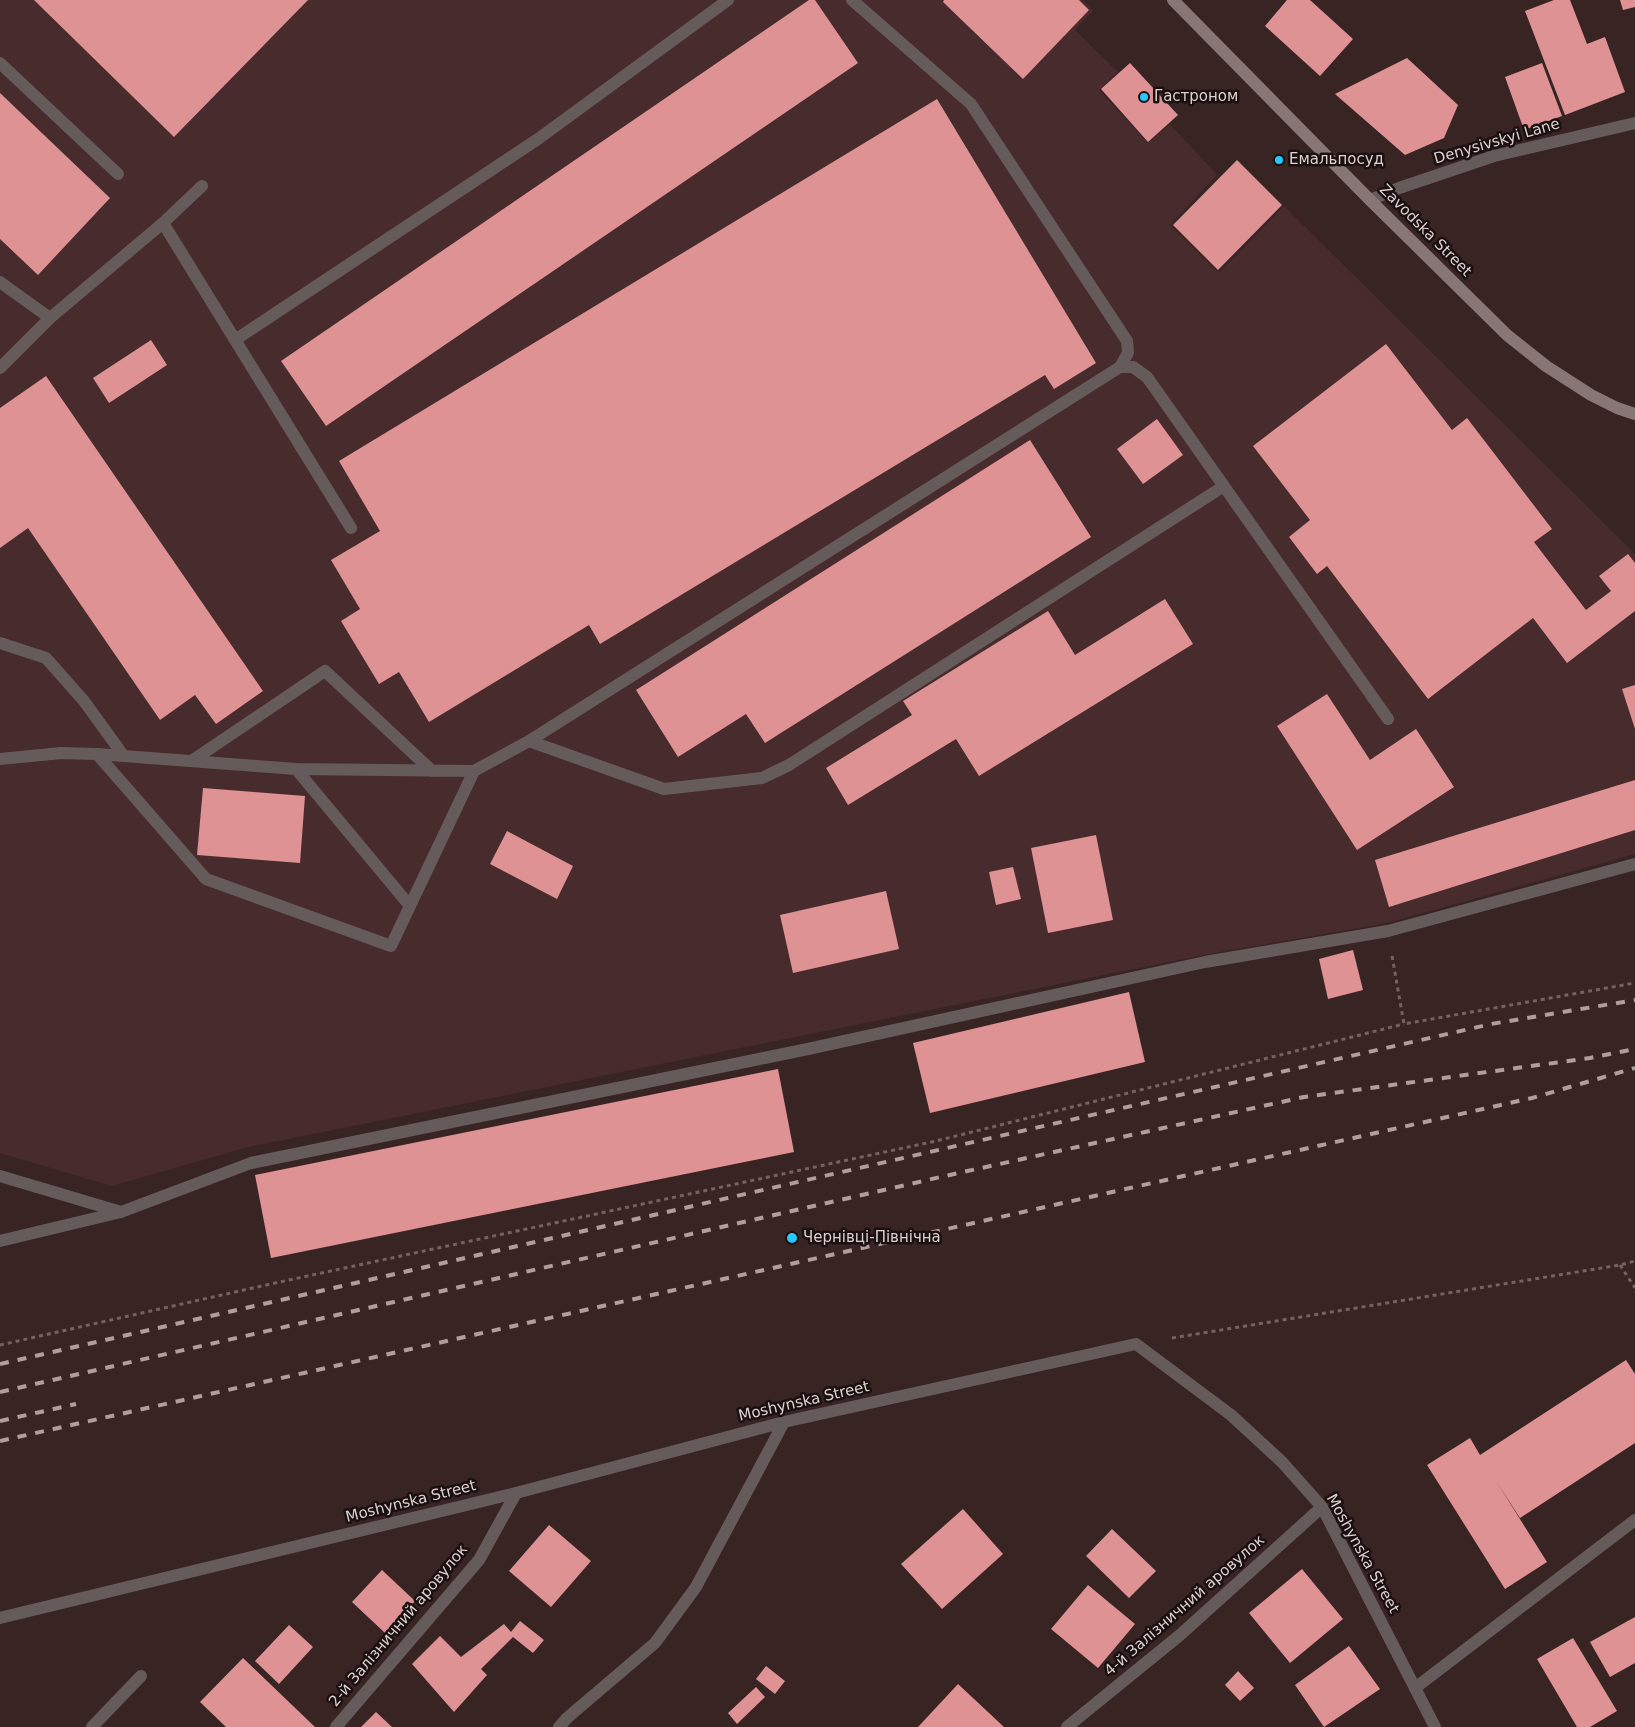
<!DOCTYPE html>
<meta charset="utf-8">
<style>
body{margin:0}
canvas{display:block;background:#392424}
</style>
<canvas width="1635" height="1727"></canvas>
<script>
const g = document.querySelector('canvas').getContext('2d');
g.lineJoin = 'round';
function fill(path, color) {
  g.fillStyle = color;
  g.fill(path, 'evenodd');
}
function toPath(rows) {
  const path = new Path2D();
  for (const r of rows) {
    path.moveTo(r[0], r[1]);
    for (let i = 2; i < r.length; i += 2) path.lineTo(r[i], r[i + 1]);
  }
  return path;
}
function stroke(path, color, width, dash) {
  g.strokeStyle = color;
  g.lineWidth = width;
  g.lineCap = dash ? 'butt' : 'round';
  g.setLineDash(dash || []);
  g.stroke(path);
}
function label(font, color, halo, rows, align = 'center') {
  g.font = font + ' "DejaVu Sans",sans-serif';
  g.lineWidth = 5;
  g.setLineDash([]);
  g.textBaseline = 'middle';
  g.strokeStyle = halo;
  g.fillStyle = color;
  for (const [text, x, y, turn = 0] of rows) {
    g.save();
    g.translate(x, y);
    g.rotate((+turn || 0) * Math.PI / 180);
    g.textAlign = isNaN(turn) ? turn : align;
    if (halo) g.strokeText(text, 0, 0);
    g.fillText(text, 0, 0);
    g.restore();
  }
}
const built = toPath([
 [0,0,1082,0,1093,11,1075,30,1118,72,1099,90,1148,143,1170,124,1217,175,1170,225,1219,273,1284,206,1635,554,1635,854,1387,923,1203,955,248,1147,112,1186,0,1153]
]);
const building = toPath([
 [34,0,308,0,174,137],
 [809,0,815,0,858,63,326,426,281,361],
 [944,0,1079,0,1089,10,1023,79,943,2],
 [1287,0,1310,0,1353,39,1320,76,1265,26],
 [1554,0,1570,0,1587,44,1605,37,1625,92,1565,115,1525,11],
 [1620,0,1635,0,1635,7,1623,10],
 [1407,58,1458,105,1444,138,1405,155,1335,94],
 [1130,63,1178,115,1148,142,1101,89],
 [1542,63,1562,116,1524,130,1505,77],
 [0,93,110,198,38,275,0,239],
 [937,99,1096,363,1054,389,1045,375,600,644,589,625,429,722,399,672,379,684,341,621,360,609,331,560,380,531,339,461],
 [1237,160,1282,205,1218,270,1173,225],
 [151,340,167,365,109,403,93,378],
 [1386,344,1452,430,1467,418,1552,529,1534,542,1586,610,1611,591,1599,576,1628,554,1635,563,1635,611,1567,663,1533,618,1428,699,1327,566,1317,574,1289,537,1310,520,1253,446],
 [46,376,263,691,216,724,195,695,160,720,28,528,0,548,0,408],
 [1157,419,1183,455,1143,484,1117,449],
 [1030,440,1091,537,765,743,746,714,678,757,636,690],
 [1165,599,1193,644,979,776,956,739,848,805,826,768,912,715,903,701,1048,611,1075,655],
 [1635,685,1635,729,1622,689],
 [1327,694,1370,760,1416,729,1454,787,1357,850,1277,726],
 [1635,780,1635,830,1389,907,1375,860],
 [203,788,305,796,300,863,197,855],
 [507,831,573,866,557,899,490,864],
 [1096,835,1113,920,1048,933,1031,848],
 [1013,867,1021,899,996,905,989,872],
 [886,891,899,949,793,973,780,915],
 [1353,950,1363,990,1328,999,1319,959],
 [1129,992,1145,1062,930,1113,913,1043],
 [778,1069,794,1152,271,1258,255,1175],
 [1626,1360,1635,1374,1635,1443,1520,1518,1496,1481,1547,1562,1505,1589,1427,1465,1470,1438,1480,1455],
 [963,1509,1003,1554,942,1609,901,1564],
 [549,1525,591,1561,551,1607,509,1571],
 [1112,1529,1156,1571,1129,1598,1086,1556],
 [1302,1569,1343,1619,1290,1663,1249,1613],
 [382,1570,415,1601,385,1633,352,1602],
 [1088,1585,1135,1624,1098,1668,1051,1629],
 [1635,1617,1635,1663,1610,1677,1590,1642],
 [520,1621,544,1640,533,1653,513,1637,481,1669,487,1675,454,1712,412,1664,440,1636,461,1657,504,1624,511,1632],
 [289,1625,313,1647,279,1684,255,1661],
 [1573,1638,1617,1711,1590,1727,1577,1727,1537,1659],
 [1349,1646,1380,1689,1324,1727,1295,1685],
 [243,1658,315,1727,226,1727,200,1702],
 [766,1666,785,1681,775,1694,756,1679],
 [1238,1671,1254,1688,1240,1701,1225,1685],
 [958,1684,1004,1727,918,1727],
 [756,1687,765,1697,737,1724,728,1713],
 [376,1712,392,1727,361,1727]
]);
const path = toPath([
 [1392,956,1404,1024,1635,983],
 [1620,1265,1635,1288],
 [1172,1338,1620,1265,1635,1261],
 [0,1345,275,1283,936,1141,1404,1024]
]);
const service = toPath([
 [852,0,971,104,1127,341,1128,353,1120,367],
 [0,63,118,174],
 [163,223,351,528],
 [0,282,50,318],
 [235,340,538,139,728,0],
 [0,368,50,318,163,223,202,186],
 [0,643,46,658,84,701,123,755],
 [529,741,664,789,762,778,789,765,1224,486],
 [97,754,206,879,391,946,474,771],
 [0,759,61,753,97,754,296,769,474,771,529,741,1120,367,1133,367,1147,377,1388,719],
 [193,760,325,671,432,771],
 [296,769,410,906],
 [0,1176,121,1212],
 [1415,1688,1635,1520]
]);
const minor = toPath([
 [1370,200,1399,188,1494,156,1635,123],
 [0,1241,121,1212,251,1163,808,1049,1205,962,1388,931,1635,864],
 [0,1618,516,1493,784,1422,1136,1344,1231,1415,1282,1462,1322,1507,1435,1727],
 [92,1727,141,1676],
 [336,1727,479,1560,516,1493],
 [559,1727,567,1718,655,1643,696,1587,784,1422],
 [1067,1727,1180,1635,1322,1507]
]);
const secondary = toPath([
 [1173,0,1370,200,1507,335,1546,366,1591,395,1617,408,1635,414]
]);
const rail = toPath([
 [0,1364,1491,1024,1635,1000],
 [0,1392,945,1176,1304,1097,1590,1058,1635,1049],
 [0,1421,76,1404],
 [0,1441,1532,1098,1635,1068]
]);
const markers = [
 [1144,97,5,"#27c8ff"],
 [1279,160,5,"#27c8ff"],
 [792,1238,6,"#27c8ff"]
];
const poiNames = [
 ["Гастроном",1154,97],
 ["Емальпосуд",1289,160],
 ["Чернівці-Північна",803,1238]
];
const streetNames = [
 ["Denysivskyi Lane",1497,142,-16],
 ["Zavodska Street",1425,231,45],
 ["Moshynska Street",804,1402,-13],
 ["Moshynska Street",411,1502,-14],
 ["Moshynska Street",1362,1554,61],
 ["4-й Залізничний аровулок",1185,1606,-41],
 ["2-й Залізничний аровулок",399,1626,-50]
];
fill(built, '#482b2c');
fill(building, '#df9294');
stroke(path, '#746161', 3, [4, 4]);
stroke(service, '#665b5b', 12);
stroke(minor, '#665b5b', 12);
stroke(secondary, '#887676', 12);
stroke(rail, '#af9e9e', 4, [9, 9]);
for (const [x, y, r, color] of markers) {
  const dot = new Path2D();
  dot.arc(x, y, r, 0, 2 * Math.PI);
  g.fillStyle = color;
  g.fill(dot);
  stroke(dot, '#1a1010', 2);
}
label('15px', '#dfd0d0', '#1a1010', poiNames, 'left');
label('15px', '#dfd0d0', '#1a1010', streetNames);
</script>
